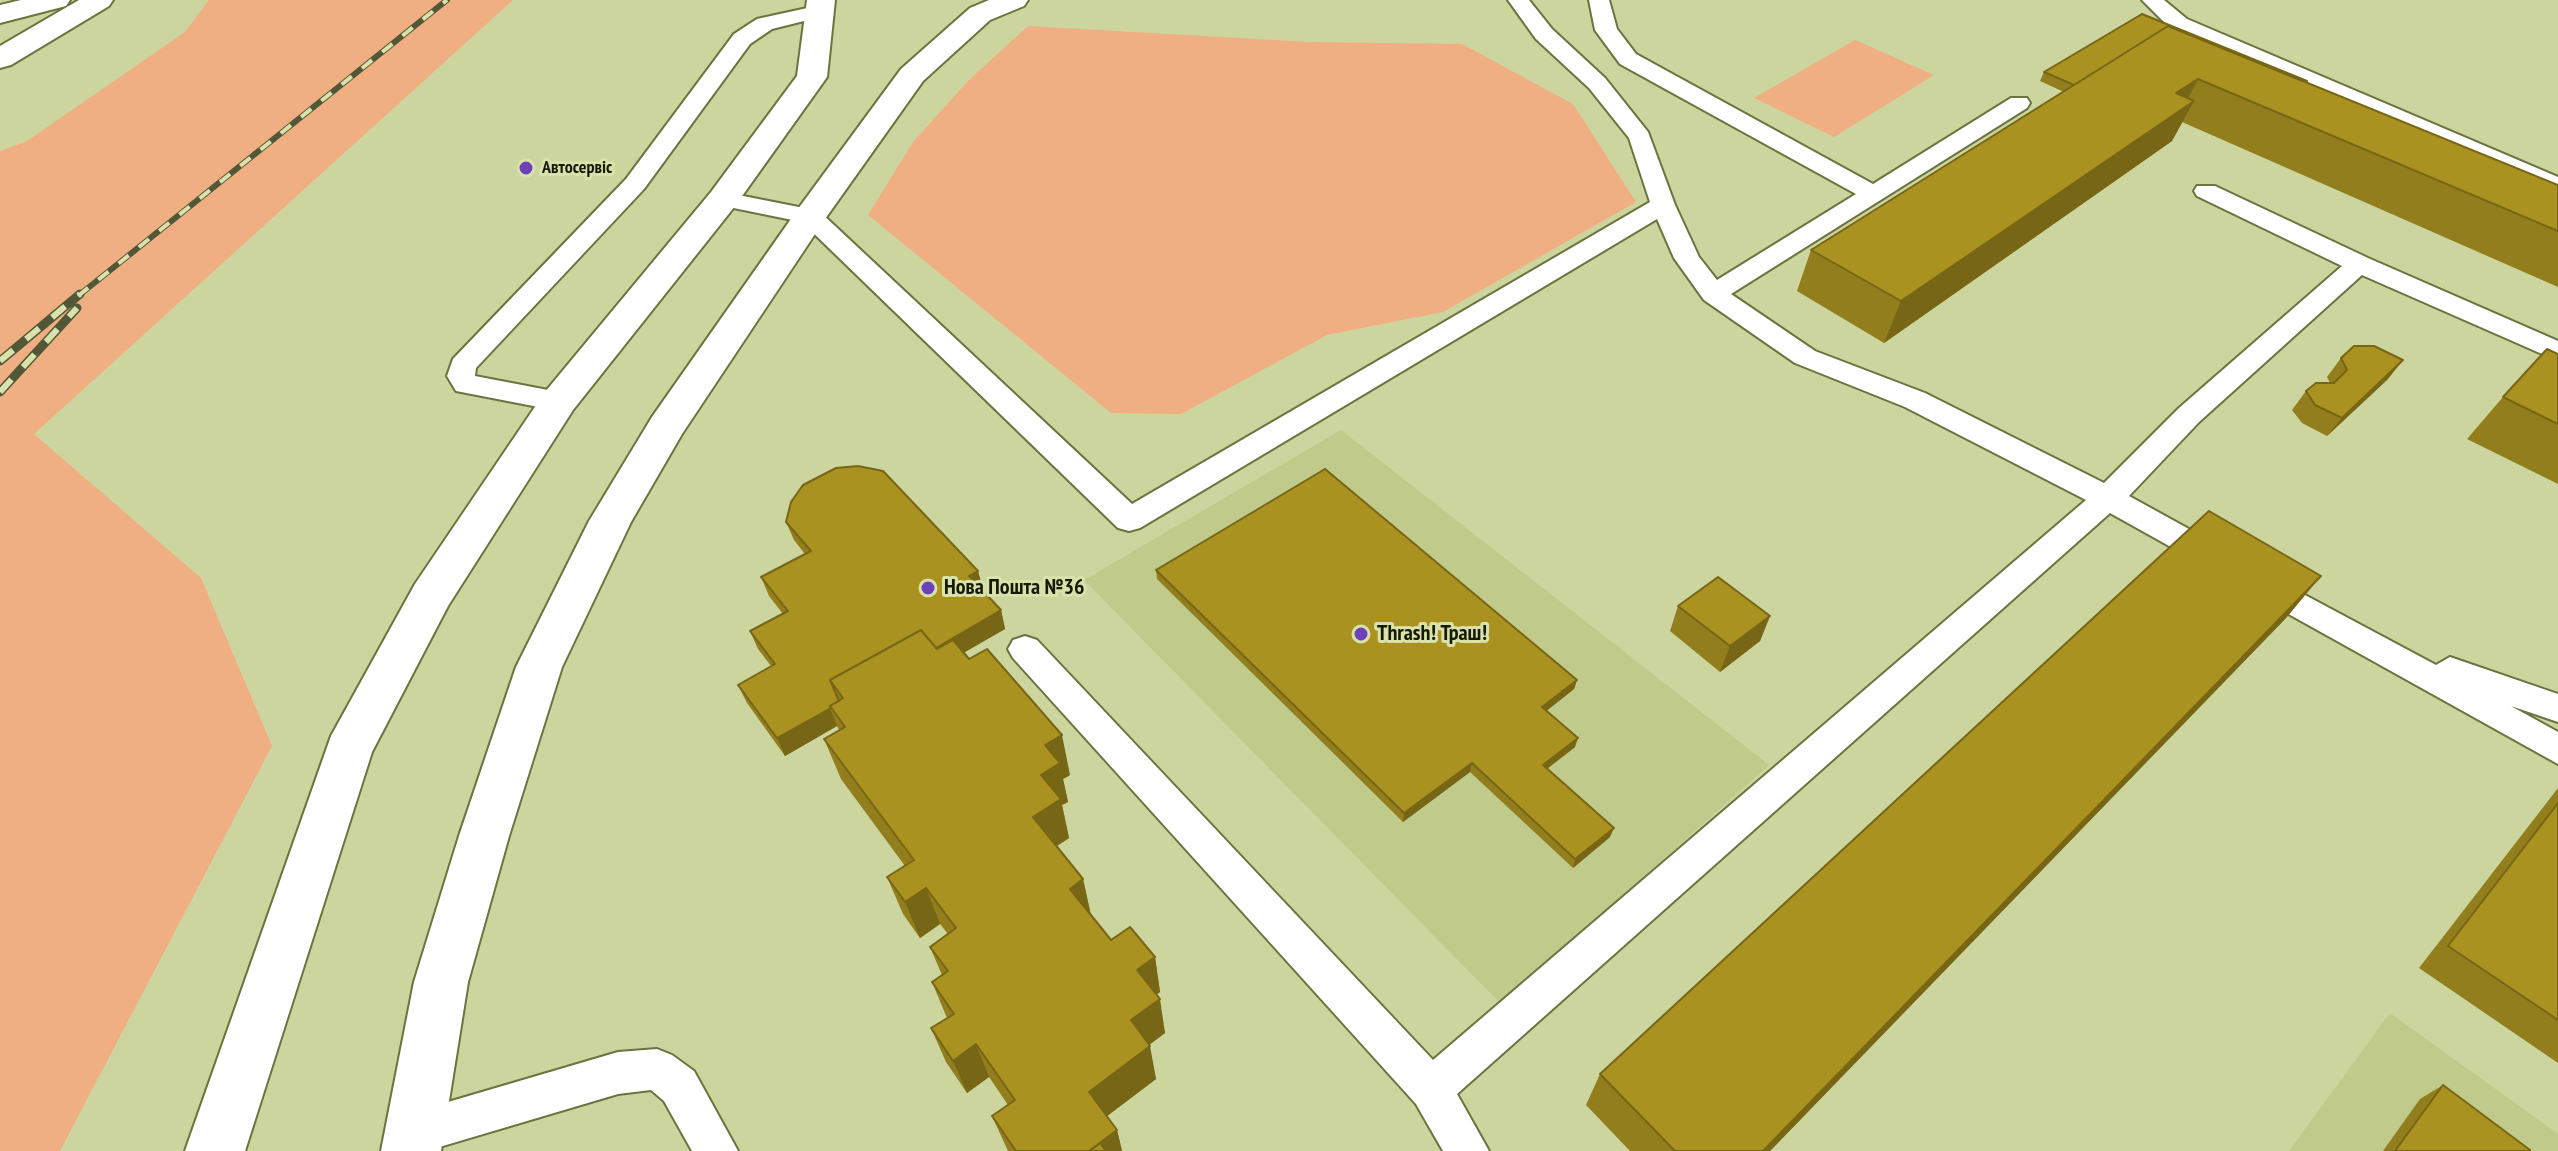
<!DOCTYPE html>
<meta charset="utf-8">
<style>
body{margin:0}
canvas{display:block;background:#ccd59e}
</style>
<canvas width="2558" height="1151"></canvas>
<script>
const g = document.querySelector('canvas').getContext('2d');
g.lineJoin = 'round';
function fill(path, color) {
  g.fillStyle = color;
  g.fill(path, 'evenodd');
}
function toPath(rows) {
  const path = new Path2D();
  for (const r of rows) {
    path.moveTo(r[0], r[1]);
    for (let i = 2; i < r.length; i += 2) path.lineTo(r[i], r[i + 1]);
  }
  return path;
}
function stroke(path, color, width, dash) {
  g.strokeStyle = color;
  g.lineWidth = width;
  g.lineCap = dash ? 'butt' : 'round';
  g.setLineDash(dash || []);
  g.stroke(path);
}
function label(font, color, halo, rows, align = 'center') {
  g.font = font + ' "PT Sans Narrow",sans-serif';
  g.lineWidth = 6;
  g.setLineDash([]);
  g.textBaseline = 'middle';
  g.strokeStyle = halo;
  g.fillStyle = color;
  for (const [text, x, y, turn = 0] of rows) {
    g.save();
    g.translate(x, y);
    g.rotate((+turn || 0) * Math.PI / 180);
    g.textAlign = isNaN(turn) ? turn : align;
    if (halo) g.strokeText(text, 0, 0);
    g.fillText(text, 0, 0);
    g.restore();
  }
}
const built = toPath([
 [1341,430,1769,765,1501,1004,1084,580],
 [2390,1013,2558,1134,2558,1151,2289,1151]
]);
const green = toPath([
 [209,0,513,0,34,434,201,578,272,746,60,1151,0,1151,0,151,27,141,185,32],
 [1028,26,1310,42,1462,44,1573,104,1636,202,1443,312,1327,335,1181,414,1111,413,868,215,913,142,969,80],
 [1855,40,1934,75,1834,137,1754,98]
]);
const service = toPath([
 [1508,0,1529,0,1552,29,1605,78,1648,132,1675,205,1699,257,1717,280,1856,194,1620,64,1595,30,1589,0,1609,0,1617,29,1636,54,1873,184,2011,98,2027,98,2030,103,2027,108,1731,294,1815,351,1925,393,2104,483,2179,408,2342,266,2197,196,2194,191,2197,186,2215,186,2368,258,2558,341,2558,361,2362,275,2199,422,2129,496,2227,550,2232,558,2227,566,2216,570,2205,566,2110,513,1457,1094,1489,1151,1443,1151,1416,1104,1013,658,1008,649,1013,640,1025,636,1037,640,1433,1060,2086,500,1905,407,1795,363,1704,300,1674,258,1657,219,1140,528,1129,531,1118,528,802,222,714,204,711,199,714,194,723,192,819,211,1132,504,1650,202,1629,138,1589,88,1536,39,1508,0],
 [2142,0,2164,0,2187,19,2558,177,2558,193,2171,29,2142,0],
 [821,5,831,11,828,15,772,29,750,44,644,189,476,368,475,376,569,394,573,401,569,408,559,411,456,391,447,376,453,359,626,179,734,34,757,19,821,5],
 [2260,571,2436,665,2450,657,2558,694,2558,722,2511,706,2558,732,2558,764,2249,592,2244,583,2249,574,2260,571],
 [657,1049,672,1055,694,1071,738,1151,692,1151,664,1101,651,1090,618,1094,426,1151,399,1148,393,1133,399,1118,414,1112,618,1052,657,1049]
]);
const minor = toPath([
 [21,0,70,0,66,6,0,23,0,5,21,0],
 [79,0,113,0,109,6,11,65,0,68,0,46,79,0]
]);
const tertiary = toPath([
 [807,0,835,0,827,77,735,206,573,410,448,606,372,752,245,1151,185,1151,331,736,415,584,545,392,711,192,797,76,807,0],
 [989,0,1028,0,1024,6,990,20,923,81,825,219,682,434,631,522,562,667,509,836,468,982,441,1151,381,1151,414,982,459,836,516,667,589,521,652,417,798,209,901,69,970,8,989,0]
]);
const railFar1 = toPath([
 [78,296,447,0]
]);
const rail = toPath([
 [0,361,80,294],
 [0,392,77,308]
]);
const wall = toPath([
 [2044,72,2306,83,2558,185,2558,287,2182,122,2172,141,1884,343,1797,291,1811,250,2064,92,2040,81],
 [2558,354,2558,484,2467,439,2503,397],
 [2341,358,2388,379,2327,436,2302,423,2292,410,2306,391,2330,383,2327,377],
 [786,522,978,571,982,589,1001,610,1005,629,964,652,1070,775,1063,779,1068,802,1062,805,1069,838,1057,846,1083,879,1091,915,1111,940,1155,957,1160,992,1156,994,1165,1033,1149,1045,1156,1079,1107,1116,1117,1130,1122,1151,1008,1151,992,1116,1008,1105,989,1077,967,1093,946,1062,931,1028,947,1018,932,982,942,975,930,947,948,934,940,924,920,938,903,914,887,877,905,866,841,779,824,739,839,730,837,726,785,756,747,703,738,685,771,666,758,649,750,631,783,614,769,596,761,577,805,554,794,540],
 [1156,570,1577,680,1574,689,1546,711,1575,747,1547,769,1610,837,1573,868,1470,772,1403,822,1157,579],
 [1678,606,1770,616,1760,641,1720,672,1670,631],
 [2287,617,1770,1151,1630,1151,1586,1105,1600,1074],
 [2558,788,2558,1063,2419,968],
 [2443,1085,2530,1151,2383,1151,2420,1099]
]);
const shadedWall = toPath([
 [2198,79,2183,108,2194,101,2172,141,1884,343,1901,301,2176,93],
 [2403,360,2388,379,2327,436,2342,418],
 [978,571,983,589,974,594,969,576],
 [2321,576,2287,617,1770,1151,1763,1151],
 [1001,610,1005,629,851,718,844,700],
 [1770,616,1760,641,1720,672,1730,646],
 [1577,680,1574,689,1540,716,1542,707],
 [830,708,837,726,785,756,777,738],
 [1062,735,1070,775,1063,779,1068,802,1062,805,1069,838,1043,855,1033,817,1045,745],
 [1578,738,1575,747,1540,774,1543,765],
 [1472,763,1470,772,1403,822,1404,813],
 [1614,828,1610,837,1573,868,1575,859],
 [1083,879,1091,916,1070,889],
 [926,888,940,924,920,938,905,902],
 [1155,957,1160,992,1143,1005,1137,970],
 [1160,999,1165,1033,1137,1054,1131,1020],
 [976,1044,989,1077,967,1093,953,1061],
 [1150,1046,1156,1079,1098,1123,1089,1092],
 [1117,1130,1122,1151,1089,1151]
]);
const building = toPath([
 [2142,14,2307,81,2305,82,2168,26,2074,85,2044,72,2142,14],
 [2168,26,2558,185,2558,231,2198,79,2176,93,2194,101,1901,301,1811,250,2168,26],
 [2354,346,2374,346,2403,360,2342,418,2315,405,2306,391,2316,383,2334,383,2347,370,2341,358,2354,346],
 [2547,349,2558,354,2558,424,2503,397,2547,349],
 [858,466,883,471,978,571,969,576,1001,610,936,648,921,630,830,680,839,701,830,706,831,708,777,738,738,685,775,664,750,631,788,611,761,577,811,551,786,522,791,502,803,485,836,468,858,466],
 [1325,469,1577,680,1542,707,1578,738,1543,765,1614,828,1575,859,1472,763,1404,813,1156,570,1325,469],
 [2209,511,2321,576,1763,1151,1675,1151,1600,1074,2209,511],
 [1718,577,1770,616,1730,646,1678,606,1718,577],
 [921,630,937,649,953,640,969,659,987,649,1062,735,1045,745,1060,763,1041,775,1061,799,1033,817,1083,879,1070,889,1111,940,1130,927,1155,957,1137,970,1160,999,1131,1020,1150,1046,1089,1092,1117,1130,1089,1151,1016,1151,992,1116,1015,1100,976,1044,953,1061,931,1028,954,1014,932,982,948,971,930,947,956,928,926,888,905,902,887,877,914,860,824,739,845,727,830,706,843,698,830,680,921,630],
 [2558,803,2558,1020,2448,946,2558,803],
 [2443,1085,2530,1150,2530,1151,2395,1151,2443,1085],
 [1100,1143,1106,1151,1090,1151,1100,1143]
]);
const markers = [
 [526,168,8,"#6c41b9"],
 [928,588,8,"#6c41b9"],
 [1361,634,8,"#6c41b9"]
];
const farPoinames = [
 ["Автосервіс",542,168]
];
const poiNames = [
 ["Нова Пошта №36",944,588],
 ["Thrash! Траш!",1377,634]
];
fill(built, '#bfca8b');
fill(green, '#f0af82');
stroke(service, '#6b733f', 4);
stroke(minor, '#6b733f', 4);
stroke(tertiary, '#6b733f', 4);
fill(service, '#fff');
fill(minor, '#fff');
fill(tertiary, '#fff');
stroke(railFar1, '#525737', 6);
stroke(rail, '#525737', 9);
stroke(railFar1, '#d9e2aa', 4, [13]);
stroke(rail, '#d9e2aa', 6, [17]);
fill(wall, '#927e1c');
fill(shadedWall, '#776616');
fill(building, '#aa9220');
stroke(building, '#776616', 2);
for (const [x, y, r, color] of markers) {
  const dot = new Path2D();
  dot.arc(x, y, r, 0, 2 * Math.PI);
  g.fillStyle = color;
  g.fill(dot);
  stroke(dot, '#d9e2aa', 3);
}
label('bold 18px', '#171905', '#d9e2aa', farPoinames, 'left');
label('bold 22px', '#171905', '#d9e2aa', poiNames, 'left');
</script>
